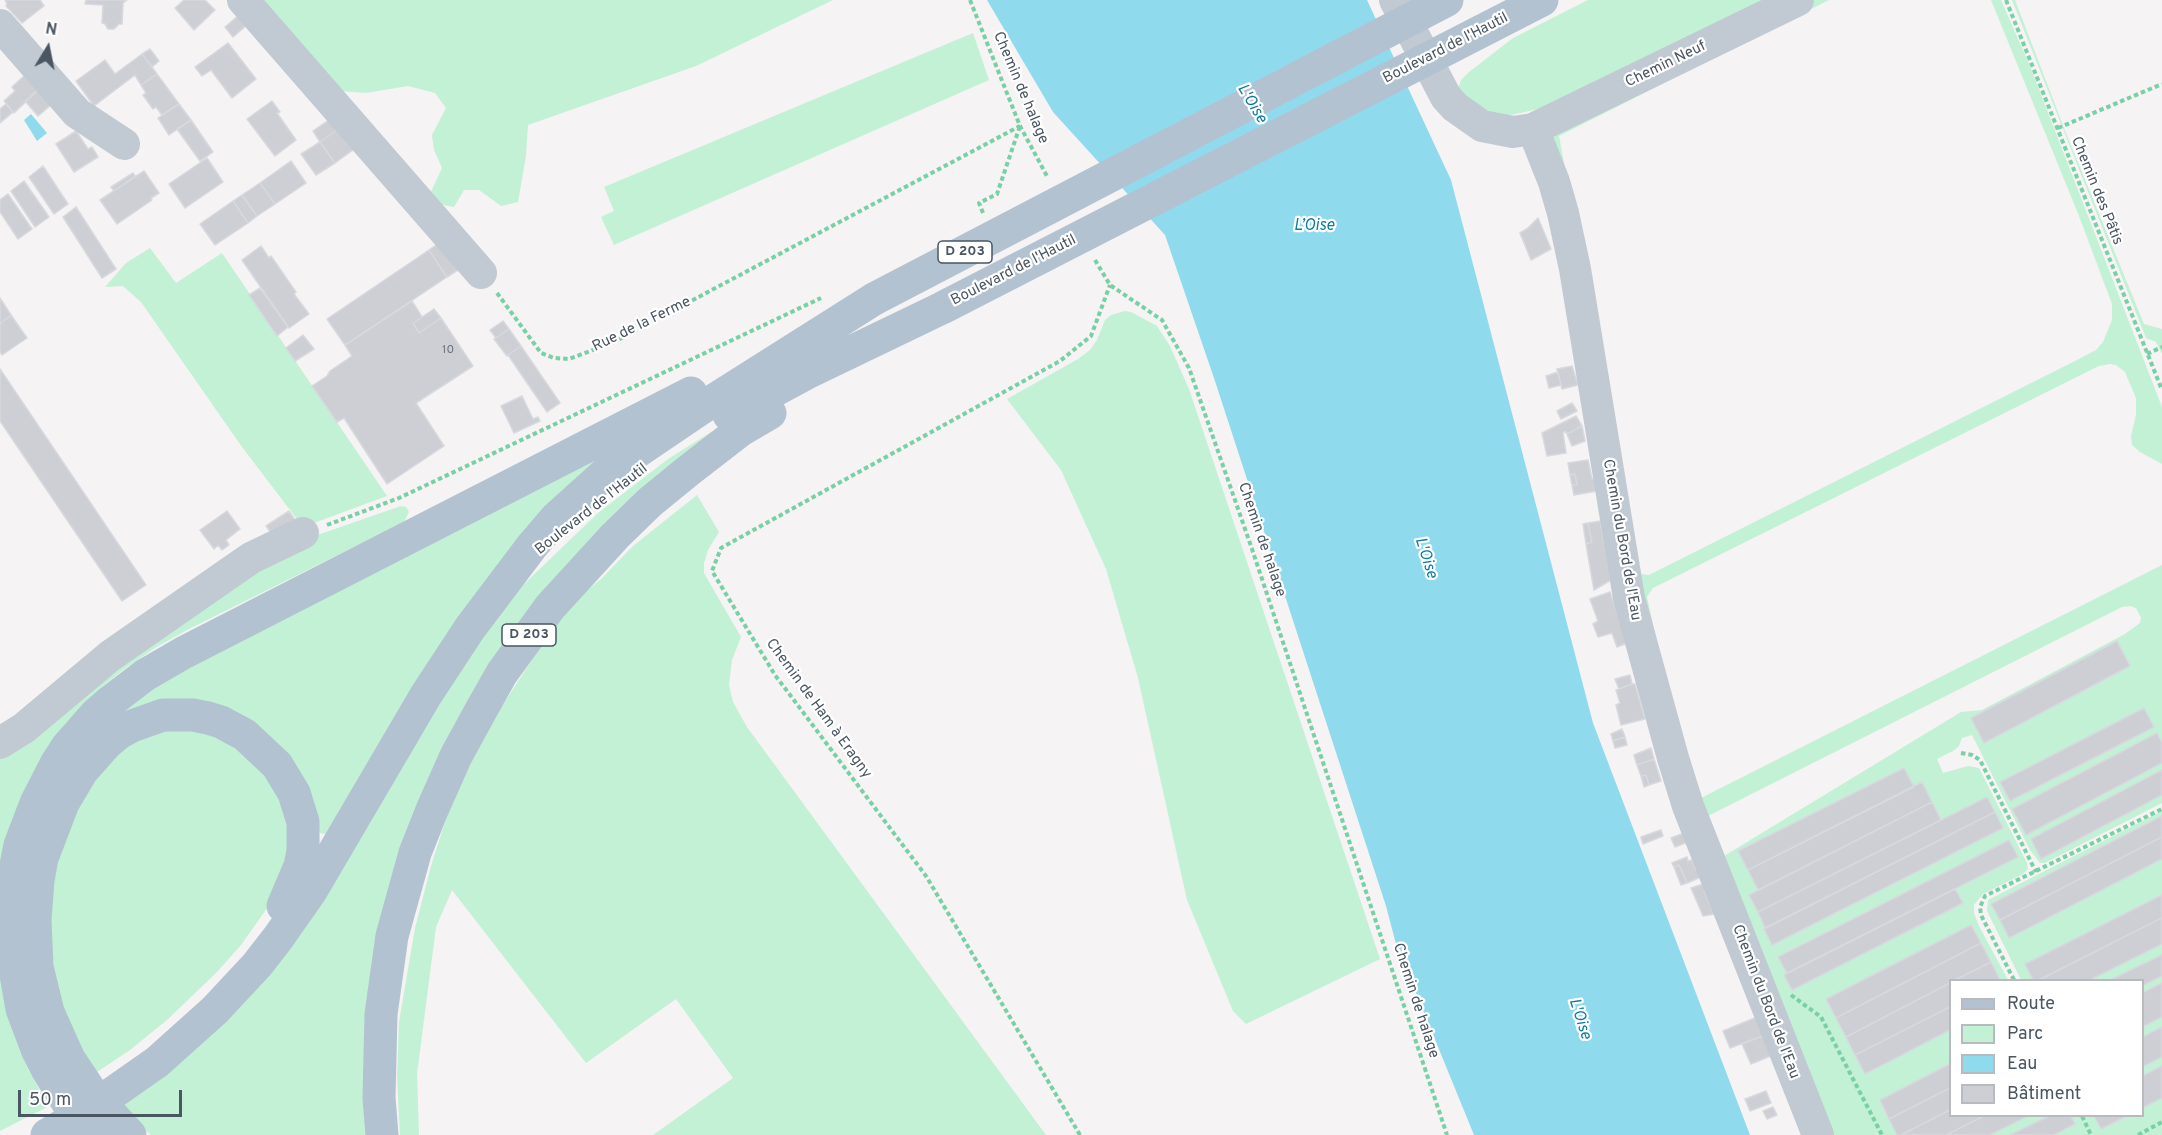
<!DOCTYPE html>
<meta charset="utf-8">
<style>
body{margin:0}
#map{position:relative;width:2162px;height:1135px;overflow:hidden;background:#f5f3f3;font-family:Overpass,sans-serif}
canvas{display:block}
.legend{position:absolute;left:1949px;top:979px;width:195px;height:138px;box-sizing:border-box;background:#fff;border:2px solid #b7bbc0;margin:0;padding:8px 10px;list-style:none;font-size:18px;color:#4a5661}
.legend li{display:flex;align-items:center;gap:12px;height:30px}
.legend b{width:30px;border:2px solid #b7bbc0}
.north{position:absolute;left:18px;top:18px;width:60px;height:60px;-webkit-text-stroke:4px #fff;paint-order:stroke;rotate:10deg;font-size:16px;font-weight:700;line-height:24px;text-align:center;color:#4a5661}
.north::after{content:'';display:block;margin:auto;width:21px;height:27px;background:#4a5661;clip-path:polygon(50% 0,100% 100%,50% 72%,0 100%)}
.scale{position:absolute;left:18px;top:1090px;width:164px;height:27px;box-sizing:border-box;border:3px solid #4a5661;border-top:0;padding-left:8px;font-size:18px;line-height:21px;white-space:nowrap;color:#4a5661;-webkit-text-stroke:4px #fff;paint-order:stroke}
</style>
<div id="map">
<canvas width="2162" height="1135"></canvas>
<ul class="legend">
<li><b style="height:8px;background:#b3c2d1"></b>Route</li>
<li><b style="height:16px;background:#c3f1d5"></b>Parc</li>
<li><b style="height:16px;background:#90daee"></b>Eau</li>
<li><b style="height:16px;background:#cdcfd5"></b>Bâtiment</li>
</ul>
<div class="north">N</div>
<div class="scale">50 m</div>
</div>
<script>
const g = document.querySelector('canvas').getContext('2d');
g.lineJoin = 'round';
function fill(path, color) {
  g.fillStyle = color;
  g.fill(path, 'evenodd');
}
function toPath(rows) {
  const path = new Path2D();
  for (const r of rows) {
    path.moveTo(r[0], r[1]);
    for (let i = 2; i < r.length; i += 2) path.lineTo(r[i], r[i + 1]);
  }
  return path;
}
function stroke(path, color, width, dash) {
  g.strokeStyle = color;
  g.lineWidth = width;
  g.lineCap = dash ? 'butt' : 'round';
  g.setLineDash(dash || []);
  g.stroke(path);
}
function label(font, color, halo, rows, align = 'center') {
  g.font = font + ' Overpass,sans-serif';
  g.lineWidth = 4.5;
  g.setLineDash([]);
  g.textBaseline = 'middle';
  g.strokeStyle = halo;
  g.fillStyle = color;
  for (const [text, x, y, turn = 0] of rows) {
    g.save();
    g.translate(x, y);
    g.rotate((+turn || 0) * Math.PI / 180);
    g.textAlign = isNaN(turn) ? turn : align;
    if (halo) g.strokeText(text, 0, 0);
    g.fillText(text, 0, 0);
    g.restore();
  }
}
const green = toPath([
 [257,0,833,0,696,66,528,125,526,156,518,202,501,206,479,190,464,190,454,207,438,204,430,194,442,168,434,150,432,135,446,108,435,93,408,86,366,93,340,91],
 [1588,0,1781,0,1553,106,1501,117,1480,114,1458,89,1461,80,1469,72,1513,38],
 [1810,0,1829,0,1559,136,1640,574,1649,575,2077,360,2096,350,2103,342,2112,320,2112,304,2079,216,1991,0,2001,0,2030,66,2162,407,2162,464,2140,452,2132,445,2131,436,2136,415,2136,398,2125,372,2116,365,2110,364,2099,366,1653,588,1647,597,1671,704,1701,798,2162,565,2162,803,2045,863,2040,863,2030,850,1972,735,1962,738,1959,746,1953,751,1937,759,1943,773,1968,766,1979,768,2027,863,2028,869,2023,874,1983,894,1974,905,1974,913,1979,926,2008,980,1950,980,1950,1064,1880,1101,1897,1135,1829,1135,1671,739,1552,134],
 [2130,606,2136,608,2141,618,2140,623,2125,634,1982,710,1961,712,1724,856,1708,816,2122,607],
 [2012,0,2015,0,2066,133,2144,324,2162,329,2162,354,2156,342,2146,338],
 [973,33,989,80,614,245,601,217,614,211,604,187],
 [150,248,176,283,222,253,387,496,303,527,242,447,141,302,123,286,105,287,126,263],
 [1125,311,1131,312,1157,326,1170,346,1189,389,1380,959,1246,1024,1233,1011,1187,900,1138,678,1106,569,1061,470,1007,399,1078,359,1090,350,1097,340,1105,320,1111,315],
 [711,432,714,436,441,754,368,1135,151,1135,120,1108,155,1081,474,646,522,586,598,513,668,459],
 [614,444,328,833,325,834,316,832,264,735,104,723,149,686],
 [697,495,719,532,708,550,704,563,704,573,741,637,732,660,729,685,733,702,747,727,1046,1135,653,1135,733,1078,676,999,586,1063,452,890,436,927,417,1074,419,1135,400,1135,397,1077,399,1022,415,928,431,866,451,803,473,757,496,715,541,646,574,601,601,579,633,546],
 [401,506,406,507,409,512,404,522,187,630,155,648,123,670,96,692,66,723,46,753,0,884,0,753,58,709,306,539],
 [169,727,220,733,274,781,294,837,282,887,241,945,217,972,167,1020,130,1050,94,1074,63,1012,47,949,47,893,72,810,124,745],
 [2162,811,2162,1135,1990,1135,2028,1116,2142,1116,2142,980,2021,980,1987,911,1988,900],
 [0,966,16,1035,28,1069,49,1106,0,1131]
]);
const water = toPath([
 [987,0,1367,0,1451,180,1593,723,1750,1135,1474,1135,1396,944,1386,906,1215,381,1165,235,1053,112],
 [31,114,47,133,37,141,24,120]
]);
const building = toPath([
 [5,0,40,0,44,6,22,23,6,6,7,4,5,0],
 [86,0,127,0,123,3,122,24,119,24,114,29,108,29,105,24,102,23,103,5,85,4,86,0],
 [184,0,205,0,215,10,194,30,175,8,184,0],
 [239,15,247,25,233,37,225,27,239,15],
 [228,43,256,79,232,98,211,70,202,76,195,67,228,43],
 [150,49,159,61,152,67,142,54,150,49],
 [142,54,157,74,141,85,135,75,94,106,76,81,105,60,115,74,142,54],
 [26,74,39,89,14,113,4,101,15,91,12,87,26,74],
 [157,74,179,104,162,115,156,107,153,109,143,95,146,93,141,85,157,74],
 [39,89,52,104,38,116,25,101,39,89],
 [272,101,280,112,277,113,296,140,275,156,247,119,272,101],
 [6,104,13,112,0,123,0,109,6,104],
 [179,104,191,120,169,135,158,118,179,104],
 [336,115,344,125,320,142,313,131,336,115],
 [191,120,213,152,200,161,177,129,191,120],
 [344,125,361,144,335,163,320,142,344,125],
 [76,131,88,149,92,147,98,157,74,172,56,144,76,131],
 [320,142,335,163,316,175,301,154,320,142],
 [207,158,223,182,185,208,169,184,207,158],
 [291,161,306,183,275,204,260,183,291,161],
 [43,166,68,204,54,214,29,177,43,166],
 [144,171,159,193,151,198,152,200,117,224,100,200,144,171],
 [133,173,135,176,114,191,111,187,133,173],
 [24,181,49,217,35,227,11,191,24,181],
 [260,183,275,204,257,216,242,195,260,183],
 [8,194,32,229,18,239,0,212,0,200,8,194],
 [242,195,257,216,248,223,233,201,242,195],
 [233,201,248,223,215,245,200,224,233,201],
 [76,207,116,269,102,278,63,217,76,207],
 [1538,218,1551,249,1531,260,1520,233,1528,228,1538,218],
 [443,240,464,266,447,277,429,250,443,240],
 [261,246,269,258,271,256,296,292,294,294,309,314,289,328,242,260,261,246],
 [429,250,447,277,345,345,327,319,429,250],
 [260,288,288,327,277,336,249,295,260,288],
 [0,298,11,315,0,324,0,298],
 [412,301,422,317,413,323,419,333,441,318,473,366,416,403,444,446,387,484,344,418,337,422,312,386,327,376,330,371,352,356,345,345,412,301],
 [434,309,441,318,419,333,413,323,434,309],
 [11,315,27,338,2,355,0,352,0,324,11,315],
 [503,321,509,329,496,338,490,330,503,321],
 [509,329,521,346,507,356,494,339,509,329],
 [303,335,314,349,295,361,286,348,303,335],
 [521,346,560,403,547,412,508,355,521,346],
 [1572,366,1578,385,1562,389,1557,369,1572,366],
 [0,369,146,585,122,601,0,421,0,369],
 [1558,372,1561,385,1549,388,1546,376,1558,372],
 [522,396,533,419,538,417,540,421,514,433,501,406,522,396],
 [1572,403,1577,411,1561,419,1557,411,1572,403],
 [1576,416,1582,426,1567,434,1565,431,1563,433,1566,453,1547,456,1542,433,1576,416],
 [1582,426,1585,441,1572,446,1567,434,1582,426],
 [1588,460,1592,479,1594,479,1597,491,1574,495,1572,485,1577,485,1575,474,1570,475,1568,463,1588,460],
 [1575,474,1577,485,1572,485,1570,475,1575,474],
 [227,511,240,529,226,540,229,545,222,550,218,545,214,549,200,530,227,511],
 [289,511,297,523,274,537,266,526,289,511],
 [1600,521,1611,580,1594,590,1586,544,1592,542,1588,523,1600,521],
 [1588,523,1592,542,1586,544,1583,524,1588,523],
 [1610,592,1627,643,1617,647,1612,633,1598,637,1593,624,1598,621,1590,599,1610,592],
 [2117,641,2130,666,1984,743,1971,718,2117,641],
 [1630,675,1632,684,1619,689,1615,679,1630,675],
 [1632,684,1635,684,1645,719,1621,725,1616,705,1620,703,1616,690,1632,684],
 [2144,708,2154,727,2010,801,2000,782,2144,708],
 [1622,729,1625,737,1613,741,1611,734,1622,729],
 [2157,733,2162,743,2162,763,2026,835,2012,809,2157,733],
 [1625,737,1627,745,1615,748,1613,741,1625,737],
 [1651,748,1654,759,1637,765,1634,755,1651,748],
 [1654,759,1661,781,1649,785,1646,775,1641,776,1637,765,1654,759],
 [1904,768,1914,787,1748,870,1738,851,1904,768],
 [2162,770,2162,795,2041,859,2031,839,2162,770],
 [1646,775,1649,785,1644,787,1641,776,1646,775],
 [1922,782,1932,802,1758,890,1748,870,1922,782],
 [1987,797,1995,812,1765,928,1758,912,1987,797],
 [1932,802,1941,820,1758,912,1749,895,1932,802],
 [1995,812,2003,828,1772,945,1764,929,1995,812],
 [2162,816,2162,837,2000,920,1991,904,2162,816],
 [1661,830,1663,836,1643,844,1641,837,1661,830],
 [1684,833,1688,842,1675,847,1671,838,1684,833],
 [2162,837,2162,859,2009,938,2000,920,2162,837],
 [2009,840,2018,857,1787,973,1778,957,2009,840],
 [1687,857,1688,861,1692,860,1696,870,1698,869,1701,877,1687,883,1679,865,1674,867,1672,863,1687,857],
 [1679,865,1687,883,1681,885,1674,867,1679,865],
 [1706,883,1707,889,1704,891,1714,914,1703,916,1691,888,1706,883],
 [1955,889,1963,903,1792,990,1784,975,1955,889],
 [2162,895,2162,918,2039,980,2033,980,2025,964,2162,895],
 [2162,918,2162,944,2090,980,2039,980,2162,918],
 [1971,925,1981,943,1836,1018,1826,999,1971,925],
 [1981,943,1991,962,1955,980,1950,980,1950,983,1846,1037,1836,1018,1981,943],
 [2162,955,2162,976,2142,986,2142,980,2110,980,2162,955],
 [1991,962,2000,980,1955,980,1991,962],
 [1950,983,1950,1007,1855,1055,1846,1037,1950,983],
 [2162,983,2162,1017,2142,1027,2142,993,2162,983],
 [1950,1007,1950,1030,1865,1074,1855,1055,1950,1007],
 [1757,1017,1765,1035,1730,1048,1723,1031,1757,1017],
 [2162,1027,2162,1057,2142,1067,2142,1037,2162,1027],
 [1765,1035,1773,1055,1751,1064,1742,1044,1765,1035],
 [1950,1064,1950,1088,1889,1119,1880,1100,1950,1064],
 [2162,1066,2162,1098,2142,1108,2142,1076,2162,1066],
 [1950,1088,1950,1110,1901,1135,1897,1135,1889,1119,1950,1088],
 [1766,1091,1771,1103,1750,1111,1745,1099,1766,1091],
 [1773,1107,1777,1115,1767,1119,1763,1111,1773,1107],
 [1950,1110,1950,1116,1984,1116,1946,1135,1901,1135,1950,1110],
 [1984,1116,2028,1116,1990,1135,1946,1135,1984,1116],
 [2049,1116,2071,1116,2075,1124,2054,1135,2010,1135,2049,1116],
 [2094,1116,2127,1116,2101,1129,2094,1116]
]);
const path = toPath([
 [970,0,1020,126,1048,178],
 [2006,0,2162,390],
 [2058,128,2162,84],
 [983,213,979,203,997,194,1020,126],
 [1095,260,1110,285,1162,320,1189,368,1252,549,1447,1135],
 [497,293,541,353,554,358,569,359,614,342,1020,126],
 [2147,354,2162,347],
 [327,525,399,498,821,298],
 [1961,753,1972,755,1980,760,2036,872],
 [2014,980,1981,915,1980,907,1985,896,2162,809],
 [1791,995,1821,1017,1882,1135],
 [2082,1116,2091,1135],
 [1080,1135,926,876,775,675,712,571,721,548,1060,361,1091,336,1110,285],
 [2138,1135,2162,1122]
]);
const minor = toPath([
 [243,0,481,273],
 [1395,0,1446,97,1455,107,1482,126,1513,132,1533,129,1798,0],
 [0,25,77,113,124,144],
 [1533,129,1554,182,1563,213,1575,269,1629,598,1673,758,1688,806,1818,1135],
 [0,743,24,728,110,656,251,558,303,533]
]);
const major = toPath([
 [729,415,807,373,942,308,1542,0],
 [47,1135,87,1111,157,1062,215,1010,257,965,278,938,311,891,426,695,470,628,532,546,556,518,607,472,700,409,874,299,1447,0],
 [97,1135,68,1103,47,1069,37,1049,22,1009,11,946,12,886,20,845,36,803,56,764,67,747,96,714,111,701,145,675,183,653,691,393],
 [130,1135,93,1095,69,1059,48,1012,37,967,35,920,38,880,42,858,63,803,82,771,106,744,119,733,132,726,163,715,193,715,208,718,221,722,245,735,277,765,294,793,303,822,303,851,300,866,283,906],
 [382,1135,379,1098,381,1014,392,936,415,853,432,810,456,756,480,712,502,673,550,607,615,536,650,502,688,471,741,430,770,413]
]);
const numberNames = [
 ["10",448,351]
];
const shields = [
 [965,252,54],
 [529,635,54]
];
const shieldNames = [
 ["D 203",965,252],
 ["D 203",529,635]
];
const streetNames = [
 ["Boulevard de l'Hautil",1446,49,-27],
 ["Chemin Neuf",1666,65,-26],
 ["Chemin de halage",1020,88,67],
 ["Chemin des Pâtis",2096,191,68],
 ["Boulevard de l'Hautil",1014,271,-27],
 ["Rue de la Ferme",642,325,-26],
 ["Boulevard de l'Hautil",592,510,-38],
 ["Chemin de halage",1261,540,71],
 ["Chemin du Bord de l'Eau",1621,540,80],
 ["Chemin de Ham à Eragny",818,709,54],
 ["Chemin de halage",1415,1001,72],
 ["Chemin du Bord de l'Eau",1765,1002,69]
];
const waterNames = [
 ["L'Oise",1251,104,59],
 ["L’Oise",1314,227],
 ["L'Oise",1425,558,72],
 ["L'Oise",1579,1019,72]
];
fill(green, '#c3f1d5');
fill(water, '#90daee');
fill(building, '#cdcfd5');
stroke(building, '#d7d9de', 1.5);
stroke(path, '#7ad0a6', 4, [4.5, 3]);
stroke(minor, '#c1cad2', 32);
stroke(major, '#b3c2d1', 33);
label('12px', '#6b747e', null, numberNames);
for (const [x, y, w] of shields) {
  const box = new Path2D();
  box.roundRect(x - w / 2, y - 11, w, 22, 4.5);
  g.fillStyle = '#fff';
  g.fill(box);
  stroke(box, '#4a5661', 1.5);
}
label('bold 14px', '#4a5661', null, shieldNames);
label('15px', '#4a5661', '#fff', streetNames);
label('italic 16px', '#0c7c9b', '#fff', waterNames);
</script>
